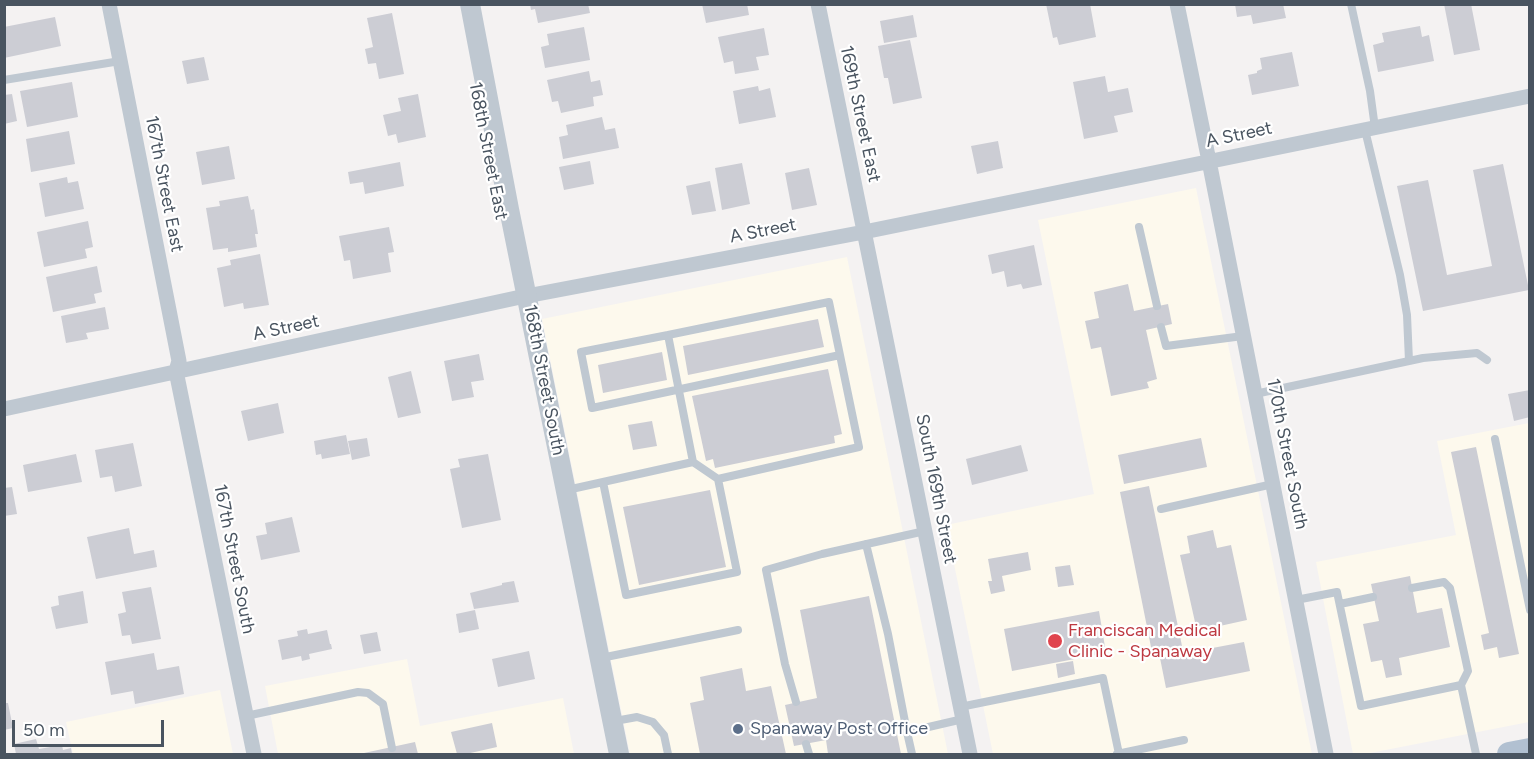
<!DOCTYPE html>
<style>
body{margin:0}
#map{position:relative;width:1534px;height:759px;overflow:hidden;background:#f4f2f2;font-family:Figtree,sans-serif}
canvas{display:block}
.frame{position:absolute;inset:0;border:6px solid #495460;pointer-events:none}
.scale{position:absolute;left:12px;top:720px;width:152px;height:27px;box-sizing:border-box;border:3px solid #495460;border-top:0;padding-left:8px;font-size:18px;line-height:21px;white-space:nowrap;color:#495460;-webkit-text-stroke:4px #fff;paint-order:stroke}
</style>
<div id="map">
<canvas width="1534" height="759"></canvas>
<div class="frame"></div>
<div class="scale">50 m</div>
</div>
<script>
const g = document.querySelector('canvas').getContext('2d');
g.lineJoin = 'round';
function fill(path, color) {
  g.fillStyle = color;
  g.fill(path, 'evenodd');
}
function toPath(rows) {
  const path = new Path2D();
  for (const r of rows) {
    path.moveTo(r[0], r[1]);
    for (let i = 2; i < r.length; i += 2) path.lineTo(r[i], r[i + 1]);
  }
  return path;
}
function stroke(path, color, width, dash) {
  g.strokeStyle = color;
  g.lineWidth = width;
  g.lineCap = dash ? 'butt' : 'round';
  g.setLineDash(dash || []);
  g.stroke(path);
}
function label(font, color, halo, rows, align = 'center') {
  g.font = font + ' Figtree,sans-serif';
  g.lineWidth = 4.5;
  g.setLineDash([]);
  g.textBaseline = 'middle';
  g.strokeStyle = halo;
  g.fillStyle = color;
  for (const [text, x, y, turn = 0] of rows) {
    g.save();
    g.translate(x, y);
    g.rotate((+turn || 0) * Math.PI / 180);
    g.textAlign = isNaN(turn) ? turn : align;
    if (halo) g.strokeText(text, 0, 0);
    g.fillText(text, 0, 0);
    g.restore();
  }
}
const commercial = toPath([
 [1196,188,1312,754,993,754,946,525,1094,494,1038,220],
 [847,257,948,754,630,754,542,319],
 [1529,423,1529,722,1365,754,1353,754,1316,562,1456,535,1437,441],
 [407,659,420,726,563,698,574,754,278,754,265,686],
 [220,690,233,754,73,754,66,722]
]);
const building = toPath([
 [530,4,588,4,590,13,538,23,535,9,531,10],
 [702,4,747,4,749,15,706,23],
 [1046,4,1090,4,1096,37,1059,45,1057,37,1053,38],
 [1235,4,1283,4,1286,18,1253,24,1251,15,1237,17],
 [1444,4,1471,4,1480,50,1454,55],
 [392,13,404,74,379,79,376,63,368,64,365,49,373,47,367,18],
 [913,15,917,37,884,43,880,21],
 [55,17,61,46,4,58,4,27],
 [1420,26,1422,37,1429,35,1434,61,1378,72,1373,45,1384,42,1382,33],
 [584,27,590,60,545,68,541,47,549,45,547,34],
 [764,28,769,55,756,57,759,70,735,74,733,61,724,63,718,37],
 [910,40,922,98,893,104,888,78,884,78,878,46],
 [1292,52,1299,86,1252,95,1248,75,1257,73,1257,71,1262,69,1260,58],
 [204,57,209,80,187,84,182,61],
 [589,71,591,82,600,80,603,95,593,97,594,106,561,113,558,101,552,102,547,80],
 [1105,76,1108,92,1128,88,1133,112,1114,116,1118,132,1084,139,1073,82],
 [72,82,78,117,27,127,20,91],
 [758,86,759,91,770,88,776,117,739,124,733,91],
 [12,94,17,121,4,124,4,95],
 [418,94,426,137,398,143,396,134,388,136,383,115,401,111,398,98],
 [602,117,605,130,615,128,619,148,563,159,559,137,568,135,566,125],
 [69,131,75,164,31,172,26,139],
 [998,141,1003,168,977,174,971,146],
 [229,146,235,179,202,185,196,152],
 [590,161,594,184,564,190,559,167],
 [400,162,404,186,365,194,363,182,350,184,348,172],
 [742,163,750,204,722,210,715,168],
 [1503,164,1529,290,1423,311,1397,186,1428,180,1447,275,1492,266,1473,170],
 [809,168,817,205,792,210,785,173],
 [67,177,68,183,78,181,84,209,45,217,39,183],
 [710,181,716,211,692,215,686,186],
 [248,196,251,210,254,209,258,234,255,234,257,247,228,252,228,248,213,250,206,208,220,206,219,201],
 [88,221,93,247,85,249,87,258,44,267,37,232],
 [389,227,394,252,388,253,391,272,353,279,350,260,344,261,339,236],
 [1034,245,1042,285,1023,289,1021,284,1007,287,1004,271,992,274,988,255],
 [260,254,269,305,244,309,243,303,224,307,217,268,231,265,230,260],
 [97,266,102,292,94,294,96,303,53,312,46,277],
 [1128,284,1134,311,1168,304,1172,324,1146,330,1157,379,1147,382,1149,388,1111,396,1101,347,1091,349,1085,321,1099,318,1094,292],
 [105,307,109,329,86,333,88,339,66,343,61,316],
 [818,319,824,347,688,375,683,346],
 [662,352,667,380,603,393,598,365],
 [479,354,484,380,471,382,474,397,452,401,444,361],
 [828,369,842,434,834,436,835,443,715,468,713,459,706,461,692,396],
 [411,371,421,413,398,418,388,377],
 [1530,390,1530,417,1514,421,1508,394],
 [278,403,284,433,248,441,241,411],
 [652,421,657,446,633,450,628,425],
 [346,435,350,454,322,459,321,454,316,455,314,441],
 [367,438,370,456,352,460,348,441],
 [1201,438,1207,467,1124,484,1118,455],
 [133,443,142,486,115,492,112,476,100,478,95,450],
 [1021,445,1028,471,972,485,966,459],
 [1476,447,1519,654,1499,658,1497,647,1484,650,1481,635,1489,633,1451,452],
 [76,454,82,482,28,492,23,465],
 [488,454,501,520,462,528,450,469,460,467,458,459],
 [1149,486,1182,646,1152,652,1120,492],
 [12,487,17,514,4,516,4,488],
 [710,490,726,567,639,585,623,507],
 [292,517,300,552,261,560,256,536,267,534,265,523],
 [129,528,134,554,154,550,157,567,96,579,87,537],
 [1213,530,1217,548,1231,545,1247,620,1197,631,1180,555,1190,553,1187,536],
 [1028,552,1031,570,1002,576,1005,591,991,594,988,581,992,581,988,559],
 [1070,565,1074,585,1058,587,1055,567],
 [1410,576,1417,613,1442,608,1450,647,1399,658,1402,675,1386,678,1382,660,1371,662,1363,624,1379,621,1371,584],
 [514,581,519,602,474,609,470,593,502,585,502,583],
 [151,587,161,639,132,644,130,635,122,636,118,614,126,612,122,592],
 [83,591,88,623,56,629,51,607,59,605,58,596],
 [869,596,901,754,828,754,826,740,794,746,785,705,817,698,800,610],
 [475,610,479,629,459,633,456,614],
 [1099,611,1106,653,1012,671,1004,629],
 [307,629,308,634,327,630,330,644,331,644,332,649,309,654,310,659,302,661,301,656,282,660,278,640,298,636,297,631],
 [377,632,381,651,364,654,360,635],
 [1244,642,1250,671,1166,688,1160,658],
 [529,651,535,679,498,687,492,659],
 [154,653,157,670,179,666,184,694,135,704,133,691,111,695,105,662],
 [1073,661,1075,674,1058,678,1056,664],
 [742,668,746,691,771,686,786,754,700,754,690,703,704,700,700,677],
 [4,703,8,703,13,728,4,730],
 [492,723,497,747,466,754,457,754,451,732],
 [36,739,39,749,62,745,63,750,71,748,72,754,16,754,14,744],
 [415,742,418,754,364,754,364,753]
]);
const service = toPath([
 [1351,4,1370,91,1375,128],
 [4,80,120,61],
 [1365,130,1400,275,1407,315,1409,361],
 [1139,227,1157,306],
 [1161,327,1166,346,1243,336],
 [668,335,581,352,592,408,840,355],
 [1255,394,1423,358,1477,353,1487,360],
 [1495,439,1530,610],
 [603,482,626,595,737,572,718,479,693,462,668,335,829,302,859,447,718,479],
 [567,490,693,462],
 [1161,509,1273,484],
 [866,544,888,634,907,732],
 [1412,588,1444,582,1450,588,1468,671,1461,685],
 [1296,600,1337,592,1361,706,1461,685,1476,754],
 [1340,604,1373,597],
 [601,658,738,630],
 [796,702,785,664,766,570,822,554,925,531],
 [960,707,1103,678,1119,754],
 [246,716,358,692,368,693,383,704,392,748],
 [615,721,637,717,653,722,664,735,668,754],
 [806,744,809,754],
 [912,754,907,732,963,719],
 [1117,754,1184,740]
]);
const minor = toPath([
 [109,4,179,361,176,371,254,754],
 [818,4,970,754],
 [1177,4,1209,161,1326,754],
 [4,409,516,298,864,232,1530,96]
]);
const tertiary = toPath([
 [470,4,509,209,619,754]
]);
const primary = toPath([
 [1509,754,1530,750]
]);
const markers = [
 [1055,641,8,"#e0444e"],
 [738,729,6,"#5c6f8a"]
];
const streetNames = [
 ["169th Street East",860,114,78],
 ["A Street",1239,135,-12],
 ["168th Street East",488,151,79],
 ["167th Street East",164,184,79],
 ["A Street",763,231,-11],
 ["A Street",286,328,-12],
 ["168th Street South",544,380,79],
 ["170th Street South",1287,454,79],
 ["South 169th Street",936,489,79],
 ["167th Street South",234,559,79]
];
const healthNames = [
 ["Franciscan Medical",1068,631],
 ["Clinic - Spanaway",1068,652]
];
const serviceNames = [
 ["Spanaway Post Office",750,729]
];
fill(commercial, '#fdf9ed');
fill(building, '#cccdd4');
stroke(service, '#bfc8d1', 8);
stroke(minor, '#bfc8d1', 15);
stroke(tertiary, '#bfc8d1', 20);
stroke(primary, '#b1c0d1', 24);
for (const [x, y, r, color] of markers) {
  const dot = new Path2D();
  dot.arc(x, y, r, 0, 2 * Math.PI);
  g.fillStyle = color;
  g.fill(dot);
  stroke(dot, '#fff', 2);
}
label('18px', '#495460', '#fff', streetNames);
label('18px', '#be3a42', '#fff', healthNames, 'left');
label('18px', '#4e5e75', '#fff', serviceNames, 'left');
</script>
